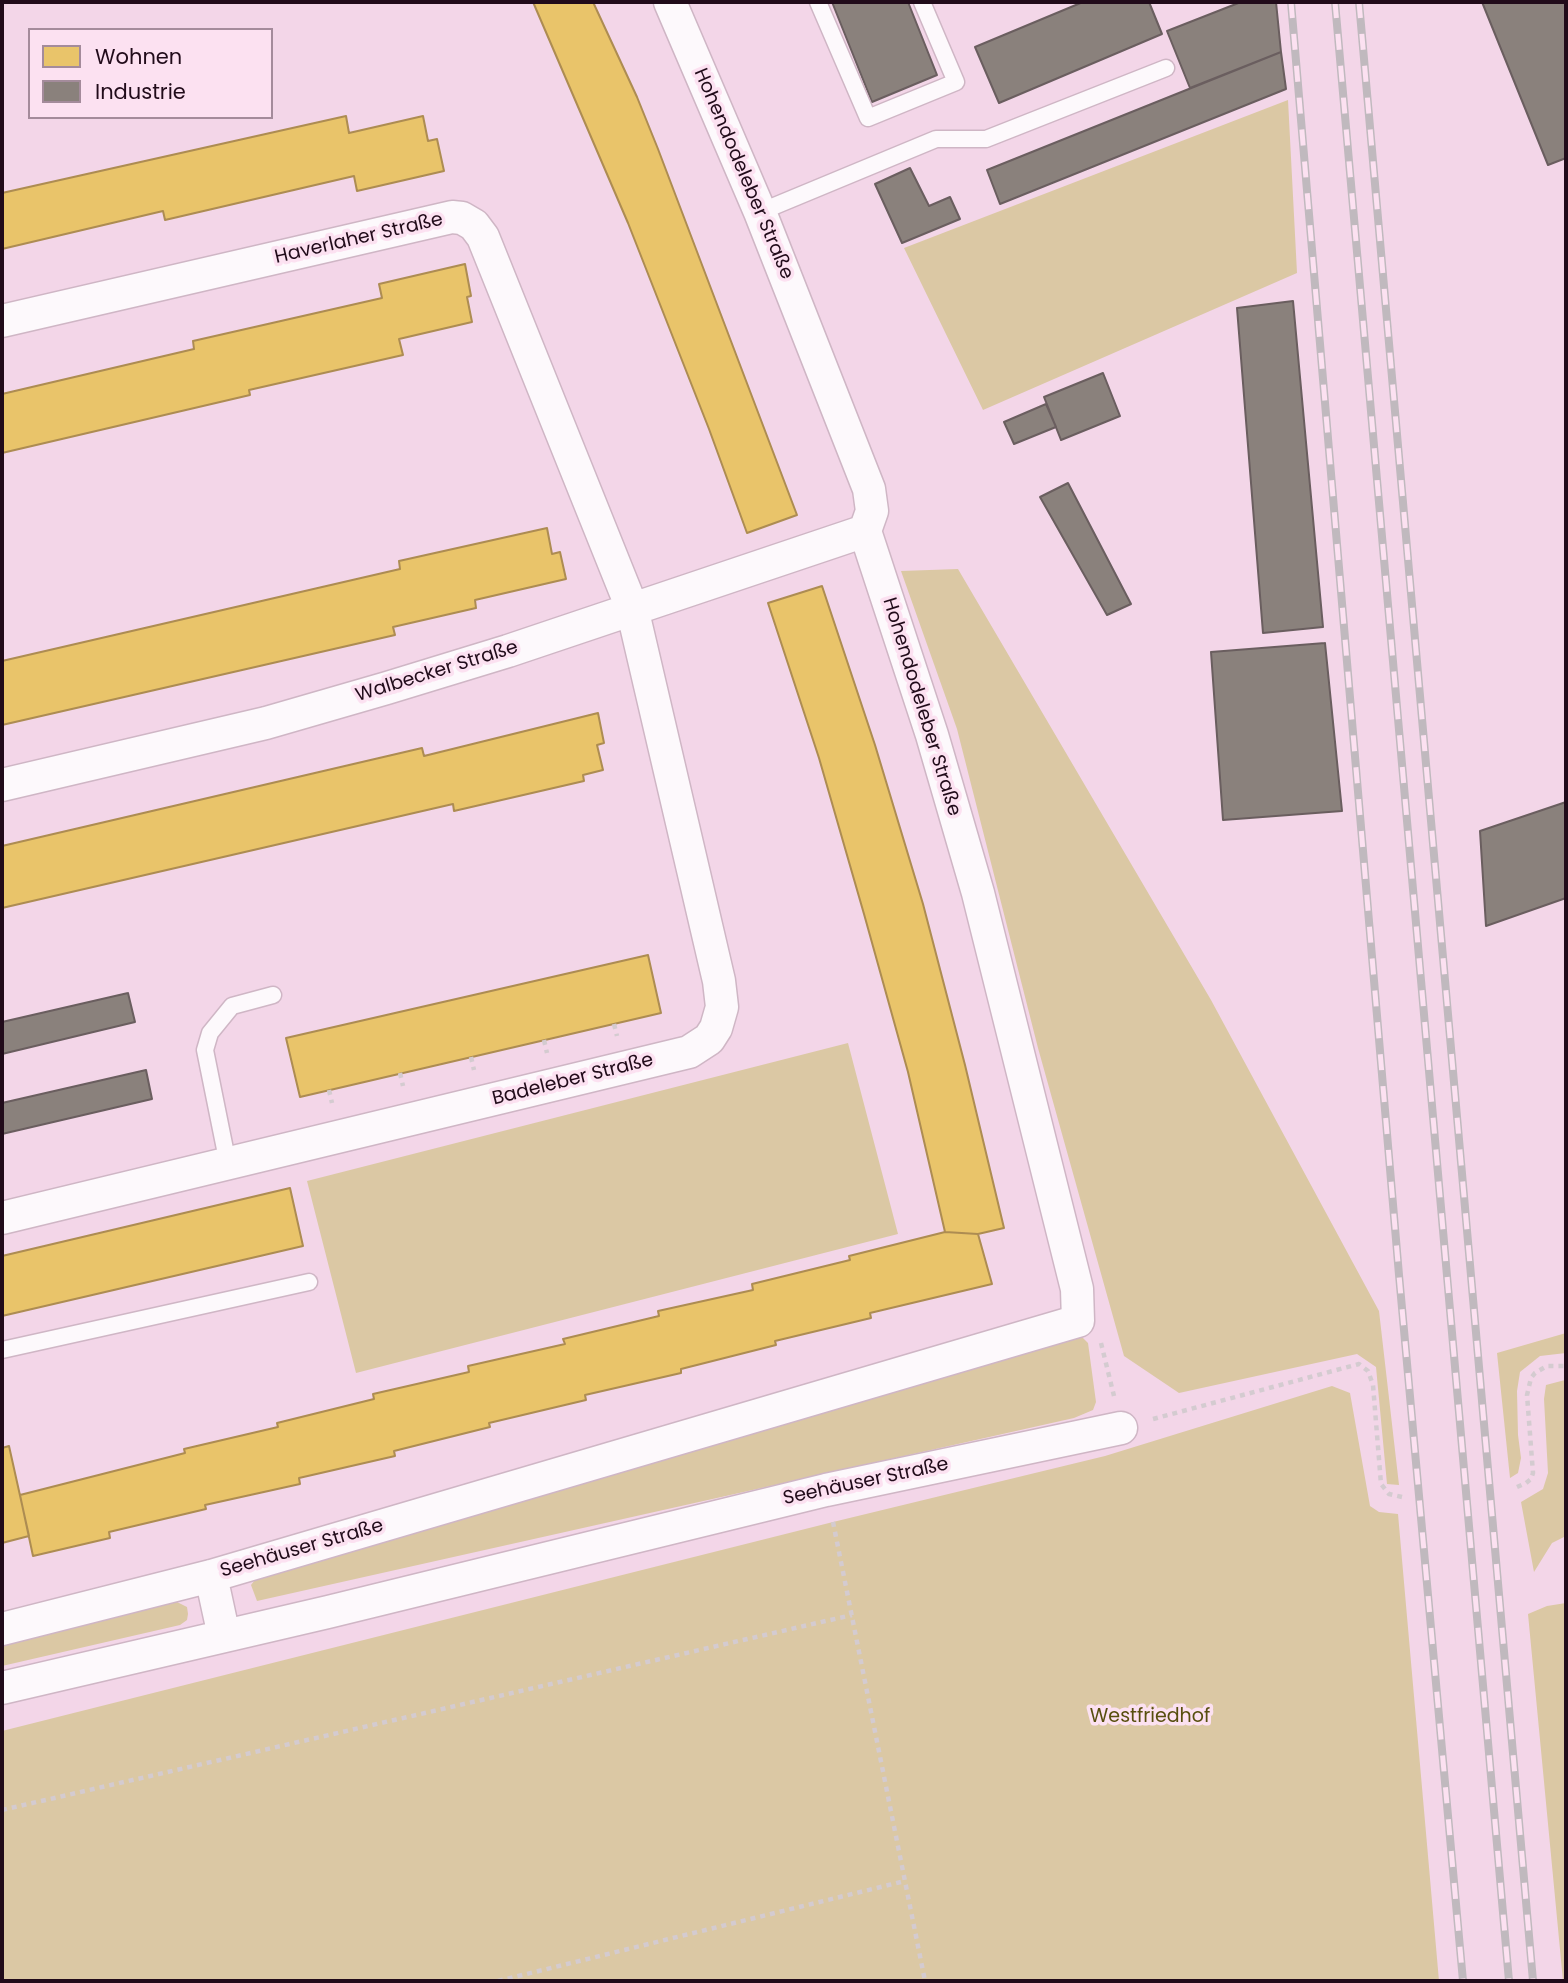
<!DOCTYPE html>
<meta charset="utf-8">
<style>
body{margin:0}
#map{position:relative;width:1568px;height:1983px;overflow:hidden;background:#f3d6e8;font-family:Poppins,sans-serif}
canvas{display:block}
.frame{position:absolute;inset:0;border:4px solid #210b1a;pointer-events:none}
.legend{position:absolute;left:28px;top:28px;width:245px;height:91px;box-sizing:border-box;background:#fce1f1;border:2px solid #a48b9b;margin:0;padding:9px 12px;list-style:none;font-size:21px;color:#210b1a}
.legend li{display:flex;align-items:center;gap:14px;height:35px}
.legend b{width:35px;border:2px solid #a48b9b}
</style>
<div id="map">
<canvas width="1568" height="1983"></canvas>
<div class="frame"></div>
<ul class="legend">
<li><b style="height:19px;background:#e9c46a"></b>Wohnen</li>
<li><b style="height:19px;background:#8a817c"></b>Industrie</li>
</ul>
</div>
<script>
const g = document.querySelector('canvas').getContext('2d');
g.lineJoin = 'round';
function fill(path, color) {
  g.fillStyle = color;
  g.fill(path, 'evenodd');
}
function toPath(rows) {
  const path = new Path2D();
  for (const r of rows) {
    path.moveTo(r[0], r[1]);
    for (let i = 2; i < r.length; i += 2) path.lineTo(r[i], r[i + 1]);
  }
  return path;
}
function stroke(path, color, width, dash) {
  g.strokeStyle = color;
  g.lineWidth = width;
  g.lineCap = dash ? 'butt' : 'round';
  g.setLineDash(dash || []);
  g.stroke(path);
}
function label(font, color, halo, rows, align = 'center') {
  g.font = font + ' Poppins,sans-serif';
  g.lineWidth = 7;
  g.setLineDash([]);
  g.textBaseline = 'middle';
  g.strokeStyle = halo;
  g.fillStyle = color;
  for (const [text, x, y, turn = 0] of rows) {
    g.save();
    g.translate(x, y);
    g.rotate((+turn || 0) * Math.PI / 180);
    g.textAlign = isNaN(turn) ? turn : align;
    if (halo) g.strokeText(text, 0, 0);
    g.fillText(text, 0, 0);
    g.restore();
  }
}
const green = toPath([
 [1288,100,1297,273,983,410,904,248],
 [958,569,1211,1000,1379,1311,1399,1485,1387,1484,1376,1367,1357,1354,1179,1393,1124,1356,1038,1048,957,729,901,571],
 [848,1043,898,1234,356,1373,307,1181],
 [1566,1333,1566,1353,1540,1356,1520,1372,1517,1391,1518,1435,1521,1458,1518,1473,1510,1478,1497,1353],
 [1081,1336,1088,1343,1096,1402,1093,1410,1074,1418,257,1601,251,1585,258,1576],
 [1565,1380,1566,1381,1566,1536,1552,1543,1534,1572,1521,1502,1543,1489,1548,1473,1544,1399,1546,1385],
 [1332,1386,1350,1393,1370,1506,1379,1512,1398,1514,1439,1981,2,1981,2,1731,833,1522,1105,1456],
 [177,1602,187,1607,188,1614,187,1620,180,1625,2,1666,2,1644],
 [1566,1603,1566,1981,1563,1981,1528,1614,1547,1606]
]);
const homes = toPath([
 [533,2,593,2,637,97,658,149,797,515,747,533,709,429,628,223,533,2],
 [346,116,349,133,423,116,428,141,437,139,444,171,357,191,354,176,165,220,163,211,2,249,2,193,346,116],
 [465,264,471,296,467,297,472,322,399,339,403,355,249,390,250,395,2,453,2,394,194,349,193,341,382,298,379,284,465,264],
 [547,528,552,554,560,552,566,579,475,600,476,608,393,627,395,635,2,725,2,661,400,569,399,561,547,528],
 [822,586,875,745,923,904,965,1065,1004,1228,978,1234,945,1232,908,1072,864,914,819,758,768,603,822,586],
 [598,713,604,743,597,745,603,770,583,775,584,781,454,811,453,804,2,908,2,846,422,748,424,756,598,713],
 [648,955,661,1013,300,1097,286,1038,648,955],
 [290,1188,303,1246,2,1316,2,1256,290,1188],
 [945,1232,978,1234,992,1284,870,1313,871,1318,775,1341,776,1345,681,1369,681,1373,585,1395,586,1400,489,1423,490,1427,394,1451,395,1456,299,1478,300,1484,205,1505,206,1509,109,1532,110,1538,33,1556,20,1495,185,1453,184,1449,278,1427,277,1423,374,1399,373,1394,469,1372,468,1366,565,1344,563,1339,659,1316,658,1311,753,1290,752,1284,850,1260,849,1256,945,1232],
 [9,1446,29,1536,2,1543,2,1448,9,1446]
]);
const industry = toPath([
 [832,2,908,2,937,75,872,102,832,2],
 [1083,2,1149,2,1162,34,999,103,975,47,1083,2],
 [1241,2,1276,2,1281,52,1190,88,1167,31,1241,2],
 [1482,2,1566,2,1566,158,1548,165,1482,2],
 [1281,52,1286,89,1000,204,987,170,1281,52],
 [910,168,929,206,950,197,960,219,902,243,875,184,910,168],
 [1293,301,1323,627,1263,633,1237,308,1293,301],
 [1103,373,1120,416,1061,440,1044,397,1103,373],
 [1046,404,1056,427,1014,444,1004,422,1046,404],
 [1068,483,1131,604,1107,615,1040,497,1068,483],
 [1325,643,1342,811,1223,820,1211,652,1325,643],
 [1566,802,1566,898,1486,926,1480,831,1566,802],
 [128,993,135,1022,2,1054,2,1022,128,993],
 [146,1070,152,1099,2,1134,2,1103,146,1070]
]);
const path = toPath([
 [614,1024,617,1036],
 [544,1040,547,1053],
 [471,1057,474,1070],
 [400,1073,403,1086],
 [329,1090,332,1103],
 [1101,1343,1114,1396],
 [1153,1419,1359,1364,1368,1371,1373,1385,1381,1484,1389,1494,1402,1497],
 [1517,1487,1526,1483,1531,1479,1533,1473,1527,1395,1531,1378,1535,1373,1547,1366,1566,1366],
 [833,1522,925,1981],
 [2,1810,852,1615],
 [1565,1874,1566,1874],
 [498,1981,905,1881]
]);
const service = toPath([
 [818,2,868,118,956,82,922,2],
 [760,212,936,139,986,139,1166,68],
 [228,1164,205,1050,210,1033,232,1006,273,995],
 [2,1350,309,1282]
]);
const minor = toPath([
 [2,321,452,217,462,218,474,225,483,237,632,608,719,981,722,1007,716,1028,709,1039,689,1052,2,1218],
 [2,785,266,723,387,688,508,651,865,531],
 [211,1576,224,1636],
 [2,1629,211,1576,1078,1321,1077,1289,978,893,932,735,865,531,872,511,869,489,760,212,670,2],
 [2,1688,328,1612,826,1490,1121,1428]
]);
const rail = toPath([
 [1291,2,1399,1275,1463,1981],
 [1335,2,1509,1981],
 [1359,2,1533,1981]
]);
const streetNames = [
 ["Hohendodeleber Straße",743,174,67],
 ["Haverlaher Straße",359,239,-13],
 ["Walbecker Straße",437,672,-17],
 ["Hohendodeleber Straße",921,707,73],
 ["Badeleber Straße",573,1080,-14],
 ["Seehäuser Straße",866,1482,-12],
 ["Seehäuser Straße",302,1549,-16]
];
const parkNames = [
 ["Westfriedhof",1150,1717]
];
fill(green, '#dbc8a4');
fill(homes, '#e9c46a');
stroke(homes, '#ad8c52', 2);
fill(industry, '#8a817c');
stroke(industry, '#6a5e5f', 2);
stroke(service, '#cfb6c5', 19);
stroke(minor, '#cfb6c5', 35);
stroke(path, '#d4cbd0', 4.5, [5, 5]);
stroke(service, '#fdf9fc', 16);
stroke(minor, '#fdf9fc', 32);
stroke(rail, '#c0b9be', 8);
stroke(rail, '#fce1f1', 5, [16]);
label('19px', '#210b1a', '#fce1f1', streetNames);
label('19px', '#574e0e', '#fce1f1', parkNames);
</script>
